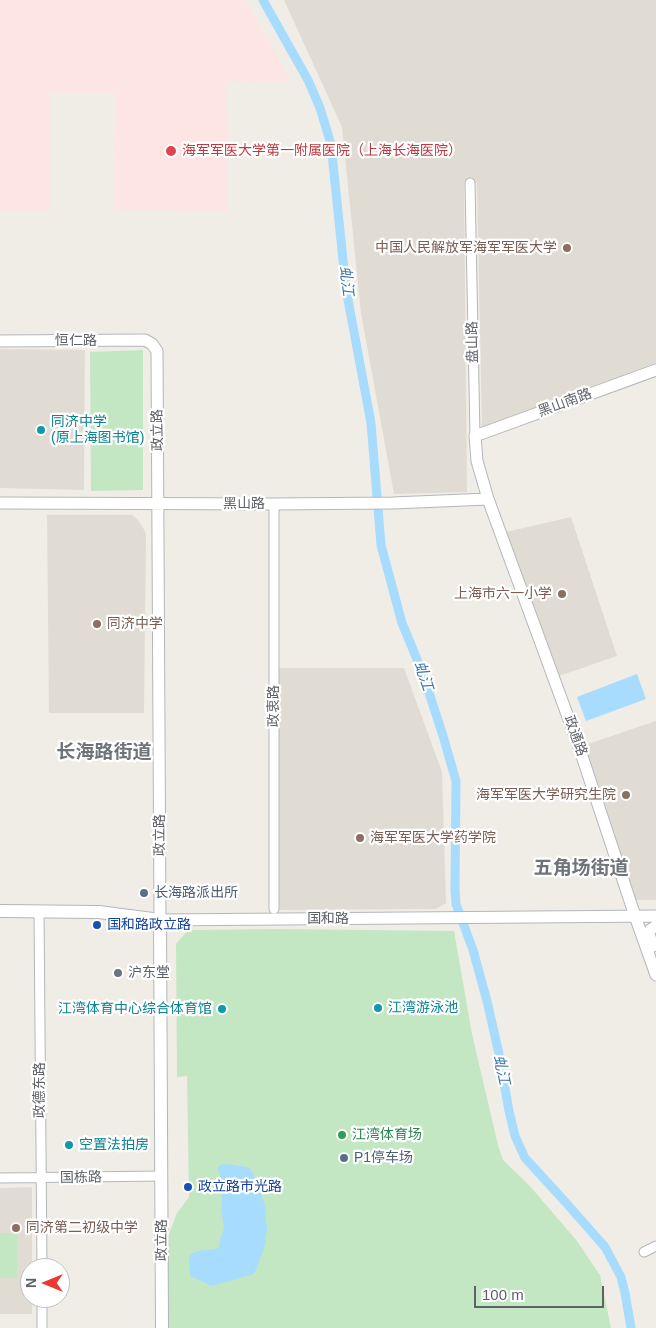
<!DOCTYPE html>
<meta charset="utf-8">
<style>
body{margin:0}
#map{position:relative;width:656px;height:1328px;overflow:hidden;background:#f0ede6;font-family:Helvetica,sans-serif}
canvas{display:block}
.north{position:absolute;left:20px;top:1258px;width:50px;height:50px;box-sizing:border-box;background:#fff;border:1px solid #bfc0c2;border-radius:50%;rotate:270deg;font-size:14px;font-weight:700;line-height:20px;text-align:center;color:#5e6267}
.north::after{content:'';display:block;margin:auto;width:18px;height:22px;background:#eb3931;clip-path:polygon(50% 0,100% 100%,50% 72%,0 100%)}
.scale{position:absolute;left:474px;top:1286px;width:130px;height:22px;box-sizing:border-box;border:2px solid #5e6267;border-top:0;padding-left:6px;font-size:15px;line-height:18px;white-space:nowrap;color:#5e6267;-webkit-text-stroke:4px #fff;paint-order:stroke}
</style>
<div id="map">
<canvas width="656" height="1328"></canvas>
<div class="north">N</div>
<div class="scale">100 m</div>
</div>
<script>
const g = document.querySelector('canvas').getContext('2d');
g.lineJoin = 'round';
function fill(path, color) {
  g.fillStyle = color;
  g.fill(path, 'evenodd');
}
function toPath(rows) {
  const path = new Path2D();
  for (const r of rows) {
    path.moveTo(r[0], r[1]);
    for (let i = 2; i < r.length; i += 2) path.lineTo(r[i], r[i + 1]);
  }
  return path;
}
function stroke(path, color, width, dash) {
  g.strokeStyle = color;
  g.lineWidth = width;
  g.lineCap = dash ? 'butt' : 'round';
  g.setLineDash(dash || []);
  g.stroke(path);
}
function label(font, color, halo, rows, align = 'center') {
  g.font = font + ' Helvetica,"Noto Sans SC",sans-serif';
  g.lineWidth = 4.5;
  g.setLineDash([]);
  g.textBaseline = 'middle';
  g.strokeStyle = halo;
  g.fillStyle = color;
  for (const [text, x, y, turn = 0] of rows) {
    g.save();
    g.translate(x, y);
    g.rotate((+turn || 0) * Math.PI / 180);
    g.textAlign = isNaN(turn) ? turn : align;
    if (halo) g.strokeText(text, 0, 0);
    g.fillText(text, 0, 0);
    g.restore();
  }
}
const education = toPath([
 [284,0,656,0,656,363,482,430,477,183,464,182,467,492,394,494,361,313,342,127],
 [0,349,85,350,84,490,0,488],
 [47,515,132,515,137,519,145,531,146,535,144,713,49,713],
 [571,517,617,656,556,677,506,532],
 [275,668,404,668,442,772,446,903,436,909,275,910],
 [656,721,656,900,630,900,579,747],
 [32,1187,32,1268,30,1268,30,1298,32,1298,32,1314,0,1314,0,1188]
]);
const medical = toPath([
 [0,0,245,0,291,81,226,82,228,211,113,210,115,93,50,93,50,212,0,212]
]);
const green = toPath([
 [143,350,143,490,91,491,90,352],
 [278,929,454,931,472,1034,498,1145,503,1160,529,1185,577,1241,600,1275,611,1328,168,1328,168,1236,177,1213,189,1197,187,1076,177,1077,176,944,188,930],
 [0,1233,17,1233,17,1278,0,1278]
]);
const water = toPath([
 [637,674,646,699,586,721,577,697],
 [226,1164,247,1167,250,1168,259,1187,265,1206,267,1230,264,1249,254,1274,212,1286,190,1276,189,1256,193,1253,198,1251,216,1249,219,1247,220,1240,224,1228,221,1208,223,1182,219,1174,218,1168,220,1165]
]);
const canal = toPath([
 [263,0,291,50,308,80,320,108,331,144,346,289,371,423,381,545,402,623,423,674,443,736,456,781,455,890,456,904,473,950,487,1001,499,1054,509,1111,515,1136,525,1158,560,1196,605,1247,621,1277,625,1293,631,1328]
]);
const minor = toPath([
 [470,183,475,436],
 [274,909,274,504],
 [39,911,42,1268],
 [0,1178,161,1176],
 [644,1252,656,1246],
 [42,1298,42,1328]
]);
const tertiary = toPath([
 [0,341,145,340,152,344,157,351,160,920,656,916],
 [656,370,475,436,477,461,488,499,579,747,635,916,656,975],
 [0,503,274,504,393,503,488,499],
 [653,946,649,934,650,930,656,926]
]);
const secondary = toPath([
 [0,911,99,912,160,920,162,1328]
]);
const markers = [
 [171,151,6,"#e0444e"],
 [567,248,5,"#8d6e63"],
 [41,430,5,"#0f9aa8"],
 [562,594,5,"#8d6e63"],
 [97,624,5,"#8d6e63"],
 [626,795,5,"#8d6e63"],
 [360,838,5,"#8d6e63"],
 [144,893,5,"#5c6f8a"],
 [97,925,5,"#1a4fb4"],
 [118,973,5,"#6b7280"],
 [378,1008,5,"#0f9aa8"],
 [222,1009,5,"#0f9aa8"],
 [342,1135,5,"#2e9e5b"],
 [69,1145,5,"#0f9aa8"],
 [344,1158,5,"#5c6f8a"],
 [188,1187,5,"#1a4fb4"],
 [16,1228,5,"#8d6e63"]
];
const healthNames = [
 ["海军军医大学第一附属医院（上海长海医院）",182,151]
];
const educationNames = [
 ["中国人民解放军海军军医大学",557,248],
 ["上海市六一小学",552,594],
 ["同济中学",107,624,"left"],
 ["海军军医大学研究生院",616,795],
 ["海军军医大学药学院",370,838,"left"],
 ["同济第二初级中学",26,1228,"left"]
];
const streetNames = [
 ["恒仁路",76,341],
 ["盘山路",473,342,-91],
 ["黑山南路",565,403,-20],
 ["政立路",158,430,-91],
 ["黑山路",244,504],
 ["政衷路",274,706,-90],
 ["政通路",575,736,70],
 ["政立路",160,835,-90],
 ["国和路",328,919],
 ["政德东路",40,1090,-90],
 ["国栋路",81,1178,-1],
 ["政立路",162,1240,-90]
];
const cultureNames = [
 ["同济中学",51,422],
 ["(原上海图书馆)",51,438],
 ["江湾游泳池",388,1008],
 ["江湾体育中心综合体育馆",212,1009,"right"],
 ["空置法拍房",79,1145]
];
const serviceNames = [
 ["长海路派出所",154,893],
 ["P1停车场",354,1158]
];
const transitNames = [
 ["国和路政立路",107,925],
 ["政立路市光路",198,1187]
];
const worshipNames = [
 ["沪东堂",128,973]
];
const leisureNames = [
 ["江湾体育场",352,1135]
];
const waterNames = [
 ["虬江",346,281,83],
 ["虬江",423,676,71],
 ["虬江",501,1070,78]
];
const districtNames = [
 ["长海路街道",104,753],
 ["五角场街道",581,869]
];
fill(education, '#e0dcd4');
fill(medical, '#fce5e3');
fill(green, '#c4e7c3');
fill(water, '#a7dcff');
stroke(canal, '#a7dcff', 9);
stroke(minor, '#b3b7bb', 11);
stroke(tertiary, '#b3b7bb', 13);
stroke(secondary, '#b2b6bb', 14);
stroke(minor, '#fff', 9);
stroke(tertiary, '#fff', 11);
stroke(secondary, '#fff', 12);
for (const [x, y, r, color] of markers) {
  const dot = new Path2D();
  dot.arc(x, y, r, 0, 2 * Math.PI);
  g.fillStyle = color;
  g.fill(dot);
  stroke(dot, '#fff', 2);
}
label('14px', '#be3a42', '#fff', healthNames, 'left');
label('14px', '#785e54', '#fff', educationNames, 'right');
label('14px', '#5e6267', '#fff', streetNames);
label('14px', '#0d838f', '#fff', cultureNames, 'left');
label('14px', '#4e5e75', '#fff', serviceNames, 'left');
label('14px', '#164399', '#fff', transitNames, 'left');
label('14px', '#5b616d', '#fff', worshipNames, 'left');
label('14px', '#27864d', '#fff', leisureNames, 'left');
label('italic 15px', '#3f77aa', '#fff', waterNames);
label('bold 19px', '#6f7479', '#fff', districtNames);
</script>
